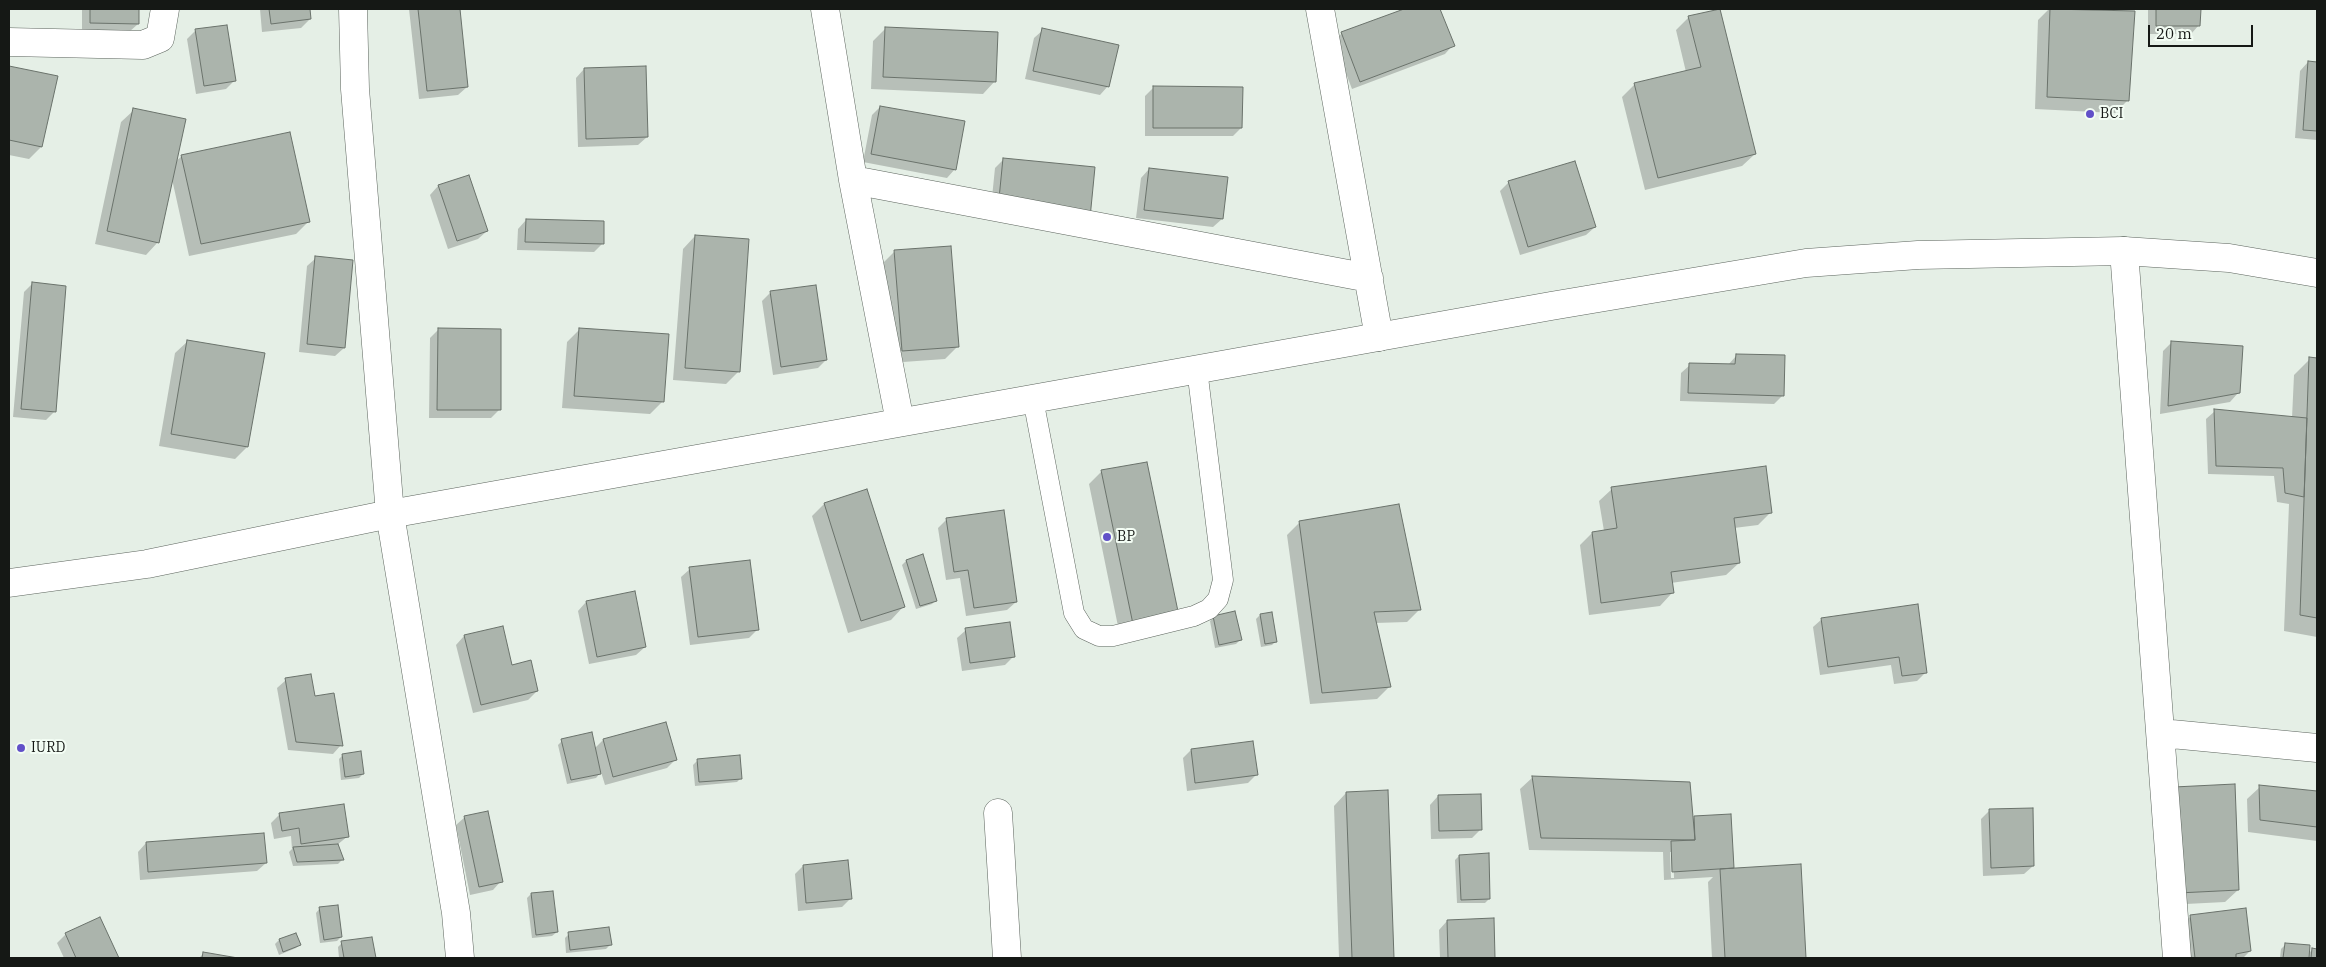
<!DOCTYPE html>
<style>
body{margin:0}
#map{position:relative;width:2326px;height:967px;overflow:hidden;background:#e5efe6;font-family:"IBM Plex Serif",serif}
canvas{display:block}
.frame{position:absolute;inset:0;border:10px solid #151815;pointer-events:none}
.scale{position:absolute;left:2148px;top:25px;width:105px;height:22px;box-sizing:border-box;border:2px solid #151815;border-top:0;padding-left:6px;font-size:15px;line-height:18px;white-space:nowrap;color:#151815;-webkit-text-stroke:4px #f3fdf4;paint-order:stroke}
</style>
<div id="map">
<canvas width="2326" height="967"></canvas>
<div class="frame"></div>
<div class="scale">20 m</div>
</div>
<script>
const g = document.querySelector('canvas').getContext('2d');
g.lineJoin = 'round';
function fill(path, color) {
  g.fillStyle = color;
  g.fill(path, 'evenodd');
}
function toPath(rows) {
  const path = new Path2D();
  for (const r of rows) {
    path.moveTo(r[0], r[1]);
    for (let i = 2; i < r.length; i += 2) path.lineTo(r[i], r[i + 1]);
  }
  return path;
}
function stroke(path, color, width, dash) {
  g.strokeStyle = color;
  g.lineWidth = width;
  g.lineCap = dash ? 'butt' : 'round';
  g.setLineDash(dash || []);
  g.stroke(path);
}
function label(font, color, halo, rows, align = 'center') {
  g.font = font + ' "IBM Plex Serif",serif';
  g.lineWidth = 4;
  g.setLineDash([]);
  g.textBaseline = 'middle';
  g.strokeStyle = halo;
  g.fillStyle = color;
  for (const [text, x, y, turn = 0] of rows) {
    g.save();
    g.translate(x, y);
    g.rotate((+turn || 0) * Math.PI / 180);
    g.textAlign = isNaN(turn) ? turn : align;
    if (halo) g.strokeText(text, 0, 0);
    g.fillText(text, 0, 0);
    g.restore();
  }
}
const shadow = toPath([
 [82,9,138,9,138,24,129,32,82,31],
 [260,9,308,9,310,19,301,28,262,32],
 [409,9,459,9,467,87,458,95,419,99],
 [1407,9,1439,9,1453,45,1445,54,1352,89,1334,42,1342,33],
 [2049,9,2134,12,2128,100,2115,113,2035,109,2038,20],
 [2148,9,2199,9,2199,25,2191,34,2148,34],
 [1689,17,1755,154,1742,166,1645,190,1622,97,1635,84,1686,72,1676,30],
 [885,29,995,81,983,94,871,89,873,41],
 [196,30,234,81,226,89,196,94,187,39],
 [1043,30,1108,86,1100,95,1025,79,1034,38],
 [2308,62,2317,63,2317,140,2295,138,2300,71],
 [9,67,56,77,41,147,29,159,9,155],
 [584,69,647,137,638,145,578,147,576,78],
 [1154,87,1241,128,1233,136,1145,136,1145,96],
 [880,107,955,169,947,178,863,162,872,115],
 [134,110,175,162,182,156,308,222,296,234,189,256,172,179,158,242,146,255,95,244,121,122],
 [1003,160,1094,168,990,217,995,168],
 [1149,169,1222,219,1213,227,1136,218,1141,178],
 [468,176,487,231,478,239,448,249,430,195,438,186],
 [1509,182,1595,227,1586,235,1520,255,1500,191],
 [526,220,603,243,594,252,517,250,518,229],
 [695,236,739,371,726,384,673,380,683,249],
 [894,252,958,346,945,359,889,363,882,264],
 [316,258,344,348,335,356,299,352,307,266],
 [32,284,55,411,46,420,13,417,24,292],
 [770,293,826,360,818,368,773,375,762,301],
 [580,329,663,401,650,414,562,408,567,342],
 [438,330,499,410,491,418,429,418,430,338],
 [188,341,247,447,235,459,159,446,175,353],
 [2172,342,2238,393,2230,402,2160,414,2163,351],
 [1737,355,1783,395,1774,404,1680,401,1681,373,1690,365,1728,365],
 [2310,359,2317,359,2317,637,2284,631,2289,504,2277,502,2274,476,2208,474,2206,419,2215,411,2292,418,2294,375],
 [1102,471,1178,620,1121,641,1089,484],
 [1612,489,1771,512,1758,525,1734,528,1739,563,1726,575,1671,583,1672,593,1660,606,1589,615,1580,545,1592,533,1604,531,1599,501],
 [867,490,903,607,891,620,848,633,812,516,824,504],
 [947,519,1016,602,1007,610,966,616,960,578,946,580,938,528],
 [1299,523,1420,609,1407,622,1375,623,1389,687,1377,699,1310,704,1287,535],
 [922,556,936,600,932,604,916,609,902,565,906,561],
 [690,569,757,630,749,638,690,645,681,577],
 [586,602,645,647,636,655,589,664,578,611],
 [1916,606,1926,672,1917,681,1894,684,1891,665,1820,675,1813,627,1822,619],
 [1260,615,1276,641,1272,645,1261,647,1256,619],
 [1214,617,1240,640,1236,644,1215,648,1210,621],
 [502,627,511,666,537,691,528,700,473,713,456,645,464,636],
 [966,630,1013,657,1005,665,962,671,957,638],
 [286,680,314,697,341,745,333,754,288,750,277,688],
 [665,723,675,760,667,768,605,785,601,772,596,778,567,784,558,745,562,741,594,749,603,740],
 [1191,750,1256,775,1248,783,1187,791,1183,758],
 [343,755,363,774,359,778,341,780,339,759],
 [697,761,741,778,737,782,695,786,693,765],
 [1533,777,1692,820,1694,818,1730,815,1733,869,1800,865,1805,958,1712,958,1708,882,1713,877,1664,880,1663,852,1529,850,1520,789],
 [1670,852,1673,852,1674,878,1671,878],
 [2260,787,2317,792,2317,841,2248,832,2247,799],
 [1387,792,1392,958,1339,958,1334,806,1346,793],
 [1438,796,1481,829,1472,838,1431,839,1430,805],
 [2162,800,2238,890,2225,902,2166,905],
 [1990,810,2033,866,2024,874,1983,876,1981,819],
 [280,814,348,836,337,845,342,860,338,864,293,866,289,852,292,849,291,836,274,839,271,823],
 [465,817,501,881,493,890,470,895,456,825],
 [146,843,266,863,257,871,140,880,138,852],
 [1459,856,1489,899,1485,903,1457,903,1455,860],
 [803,866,851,898,842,907,798,911,795,874],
 [552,892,557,932,552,936,532,938,527,898,531,894],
 [320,908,341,937,337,941,320,943,316,913],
 [2191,916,2250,951,2243,958,2186,958,2182,925],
 [99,919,117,958,64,958,57,943,66,934],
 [1493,919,1494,958,1440,958,1439,930,1447,921],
 [295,934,300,944,296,948,279,955,275,944,279,940],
 [569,934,610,945,606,949,566,953,565,938],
 [371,938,374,958,339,958,338,947,342,943],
 [2285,945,2308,954,2312,950,2317,950,2317,958,2280,958,2281,949],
 [203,954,232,958,199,958]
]);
const building = toPath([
 [90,9,139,9,139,24,90,23,90,9],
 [269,9,310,9,311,19,271,24,269,9],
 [418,9,460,9,468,87,427,91,418,9],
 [1404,9,1440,9,1455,46,1360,82,1341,32,1404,9],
 [1720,9,1756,154,1658,178,1634,83,1701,67,1688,16,1720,9],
 [2050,9,2135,11,2129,101,2047,97,2050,9],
 [2156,9,2201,9,2200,26,2156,26,2156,9],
 [227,25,236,81,204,86,195,29,227,25],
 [885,27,998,32,996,82,883,77,885,27],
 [1042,28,1119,45,1109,87,1033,71,1042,28],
 [2308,61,2317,62,2317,131,2303,130,2308,61],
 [9,66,58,76,42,147,9,140,9,66],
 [646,66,648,137,586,139,584,68,646,66],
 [1153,86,1243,87,1242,128,1153,128,1153,86],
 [880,106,965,121,956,170,871,154,880,106],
 [133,108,186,119,159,243,107,231,133,108],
 [290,132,310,222,201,244,181,155,290,132],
 [1003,158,1095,167,1090,218,998,209,1003,158],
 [1575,161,1596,227,1528,247,1508,181,1575,161],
 [1149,168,1228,177,1223,219,1144,210,1149,168],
 [469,175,488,231,457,241,438,185,469,175],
 [526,219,604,221,604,244,525,242,526,219],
 [695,235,749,239,740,372,685,368,695,235],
 [951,246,959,347,902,351,894,250,951,246],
 [315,256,353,260,345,348,307,344,315,256],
 [32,282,66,286,56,412,21,409,32,282],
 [816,285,827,360,781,367,770,291,816,285],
 [438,328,501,329,501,410,437,410,438,328],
 [579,328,669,334,664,402,574,396,579,328],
 [187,340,265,353,248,447,171,434,187,340],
 [2171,341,2243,346,2240,393,2168,406,2171,341],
 [1736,354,1785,355,1784,396,1688,393,1689,363,1735,364,1736,354],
 [2309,357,2317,358,2317,618,2300,615,2309,357],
 [2214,409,2307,418,2304,497,2285,493,2283,468,2216,466,2214,409],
 [1147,462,1180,621,1134,629,1101,470,1147,462],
 [1766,466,1772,513,1734,518,1740,563,1671,572,1674,593,1601,603,1592,532,1617,528,1611,487,1766,466],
 [867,489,905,607,861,621,824,503,867,489],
 [1399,504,1421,610,1374,612,1391,687,1322,693,1299,521,1399,504],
 [1004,510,1017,602,974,608,968,570,954,572,946,518,1004,510],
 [923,554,937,601,920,606,906,560,923,554],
 [750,560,759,630,698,637,689,567,750,560],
 [635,591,646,647,597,657,586,601,635,591],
 [1918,604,1927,673,1902,676,1899,657,1828,667,1821,618,1918,604],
 [1235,611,1242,640,1219,645,1213,616,1235,611],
 [1272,612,1277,642,1265,644,1260,614,1272,612],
 [1010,622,1015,657,970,663,965,628,1010,622],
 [503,626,512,665,531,660,538,691,481,705,464,635,503,626],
 [311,674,315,696,334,693,343,746,296,742,285,678,311,674],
 [666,722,677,760,613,777,603,739,666,722],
 [592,732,601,774,571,780,561,739,592,732],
 [1253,741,1258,775,1195,783,1191,749,1253,741],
 [361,751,364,774,345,777,342,754,361,751],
 [740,755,742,779,699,782,697,759,740,755],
 [1532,776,1690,782,1695,840,1541,838,1532,776],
 [2235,784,2239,890,2178,893,2174,787,2235,784],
 [2259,785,2317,791,2317,827,2260,820,2259,785],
 [1388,790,1394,958,1352,958,1346,792,1388,790],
 [1481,794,1482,830,1439,831,1438,795,1481,794],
 [344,804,349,837,301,844,299,828,282,831,279,813,344,804],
 [2033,808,2034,866,1991,868,1989,809,2033,808],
 [488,811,503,882,479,887,464,816,488,811],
 [1731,814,1734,868,1672,872,1671,841,1695,840,1694,816,1731,814],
 [264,833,267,863,148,872,146,842,264,833],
 [338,844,344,860,297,862,293,847,338,844],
 [1489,853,1490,899,1461,900,1459,855,1489,853],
 [848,860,852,899,806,903,803,865,848,860],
 [1801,864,1806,958,1725,958,1720,869,1801,864],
 [553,891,558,932,536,935,531,893,553,891],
 [338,905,342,937,324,940,319,907,338,905],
 [2246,908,2251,951,2236,954,2236,958,2195,958,2190,915,2246,908],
 [100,917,119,958,76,958,65,933,100,917],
 [1494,918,1495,958,1448,958,1447,920,1494,918],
 [609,927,612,945,570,950,568,932,609,927],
 [296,933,301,945,283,952,279,939,296,933],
 [372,937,376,958,344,958,341,941,372,937],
 [2285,943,2310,945,2309,958,2283,958,2285,943],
 [2312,948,2317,949,2317,958,2311,958,2312,948],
 [203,952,238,958,202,958,203,952]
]);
const service = toPath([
 [1033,399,1074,613,1084,629,1099,636,1113,636,1194,616,1209,609,1218,599,1223,580,1197,369]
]);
const minor = toPath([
 [353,9,355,89,390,514,456,913,460,958],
 [825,9,853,180,900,422],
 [1320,9,1379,337],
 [9,42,143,45,160,38,165,9],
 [853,180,1369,278],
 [2124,251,2177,958],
 [2161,733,2317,748],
 [998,813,1007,958]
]);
const trunk = toPath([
 [9,583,147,564,390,514,1551,306,1806,263,1918,255,2124,251,2229,258,2317,273]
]);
const markers = [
 [2090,114,5,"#6150c8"],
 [1107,537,5,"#6150c8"],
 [21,748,5,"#6150c8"]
];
const poiNames = [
 ["BCI",2100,114],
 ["BP",1117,537],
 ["IURD",31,748]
];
fill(shadow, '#0003');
fill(building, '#abb4ac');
stroke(building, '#6a726b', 1);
stroke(service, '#5d655e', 21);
stroke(minor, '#5d655e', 29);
stroke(trunk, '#5d655e', 29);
stroke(service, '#fff', 20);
stroke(minor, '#fff', 28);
stroke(trunk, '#fff', 28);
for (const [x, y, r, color] of markers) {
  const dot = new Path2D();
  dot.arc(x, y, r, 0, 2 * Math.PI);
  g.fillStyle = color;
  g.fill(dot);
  stroke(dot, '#f3fdf4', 2);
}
label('14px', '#151815', '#f3fdf4', poiNames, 'left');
</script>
